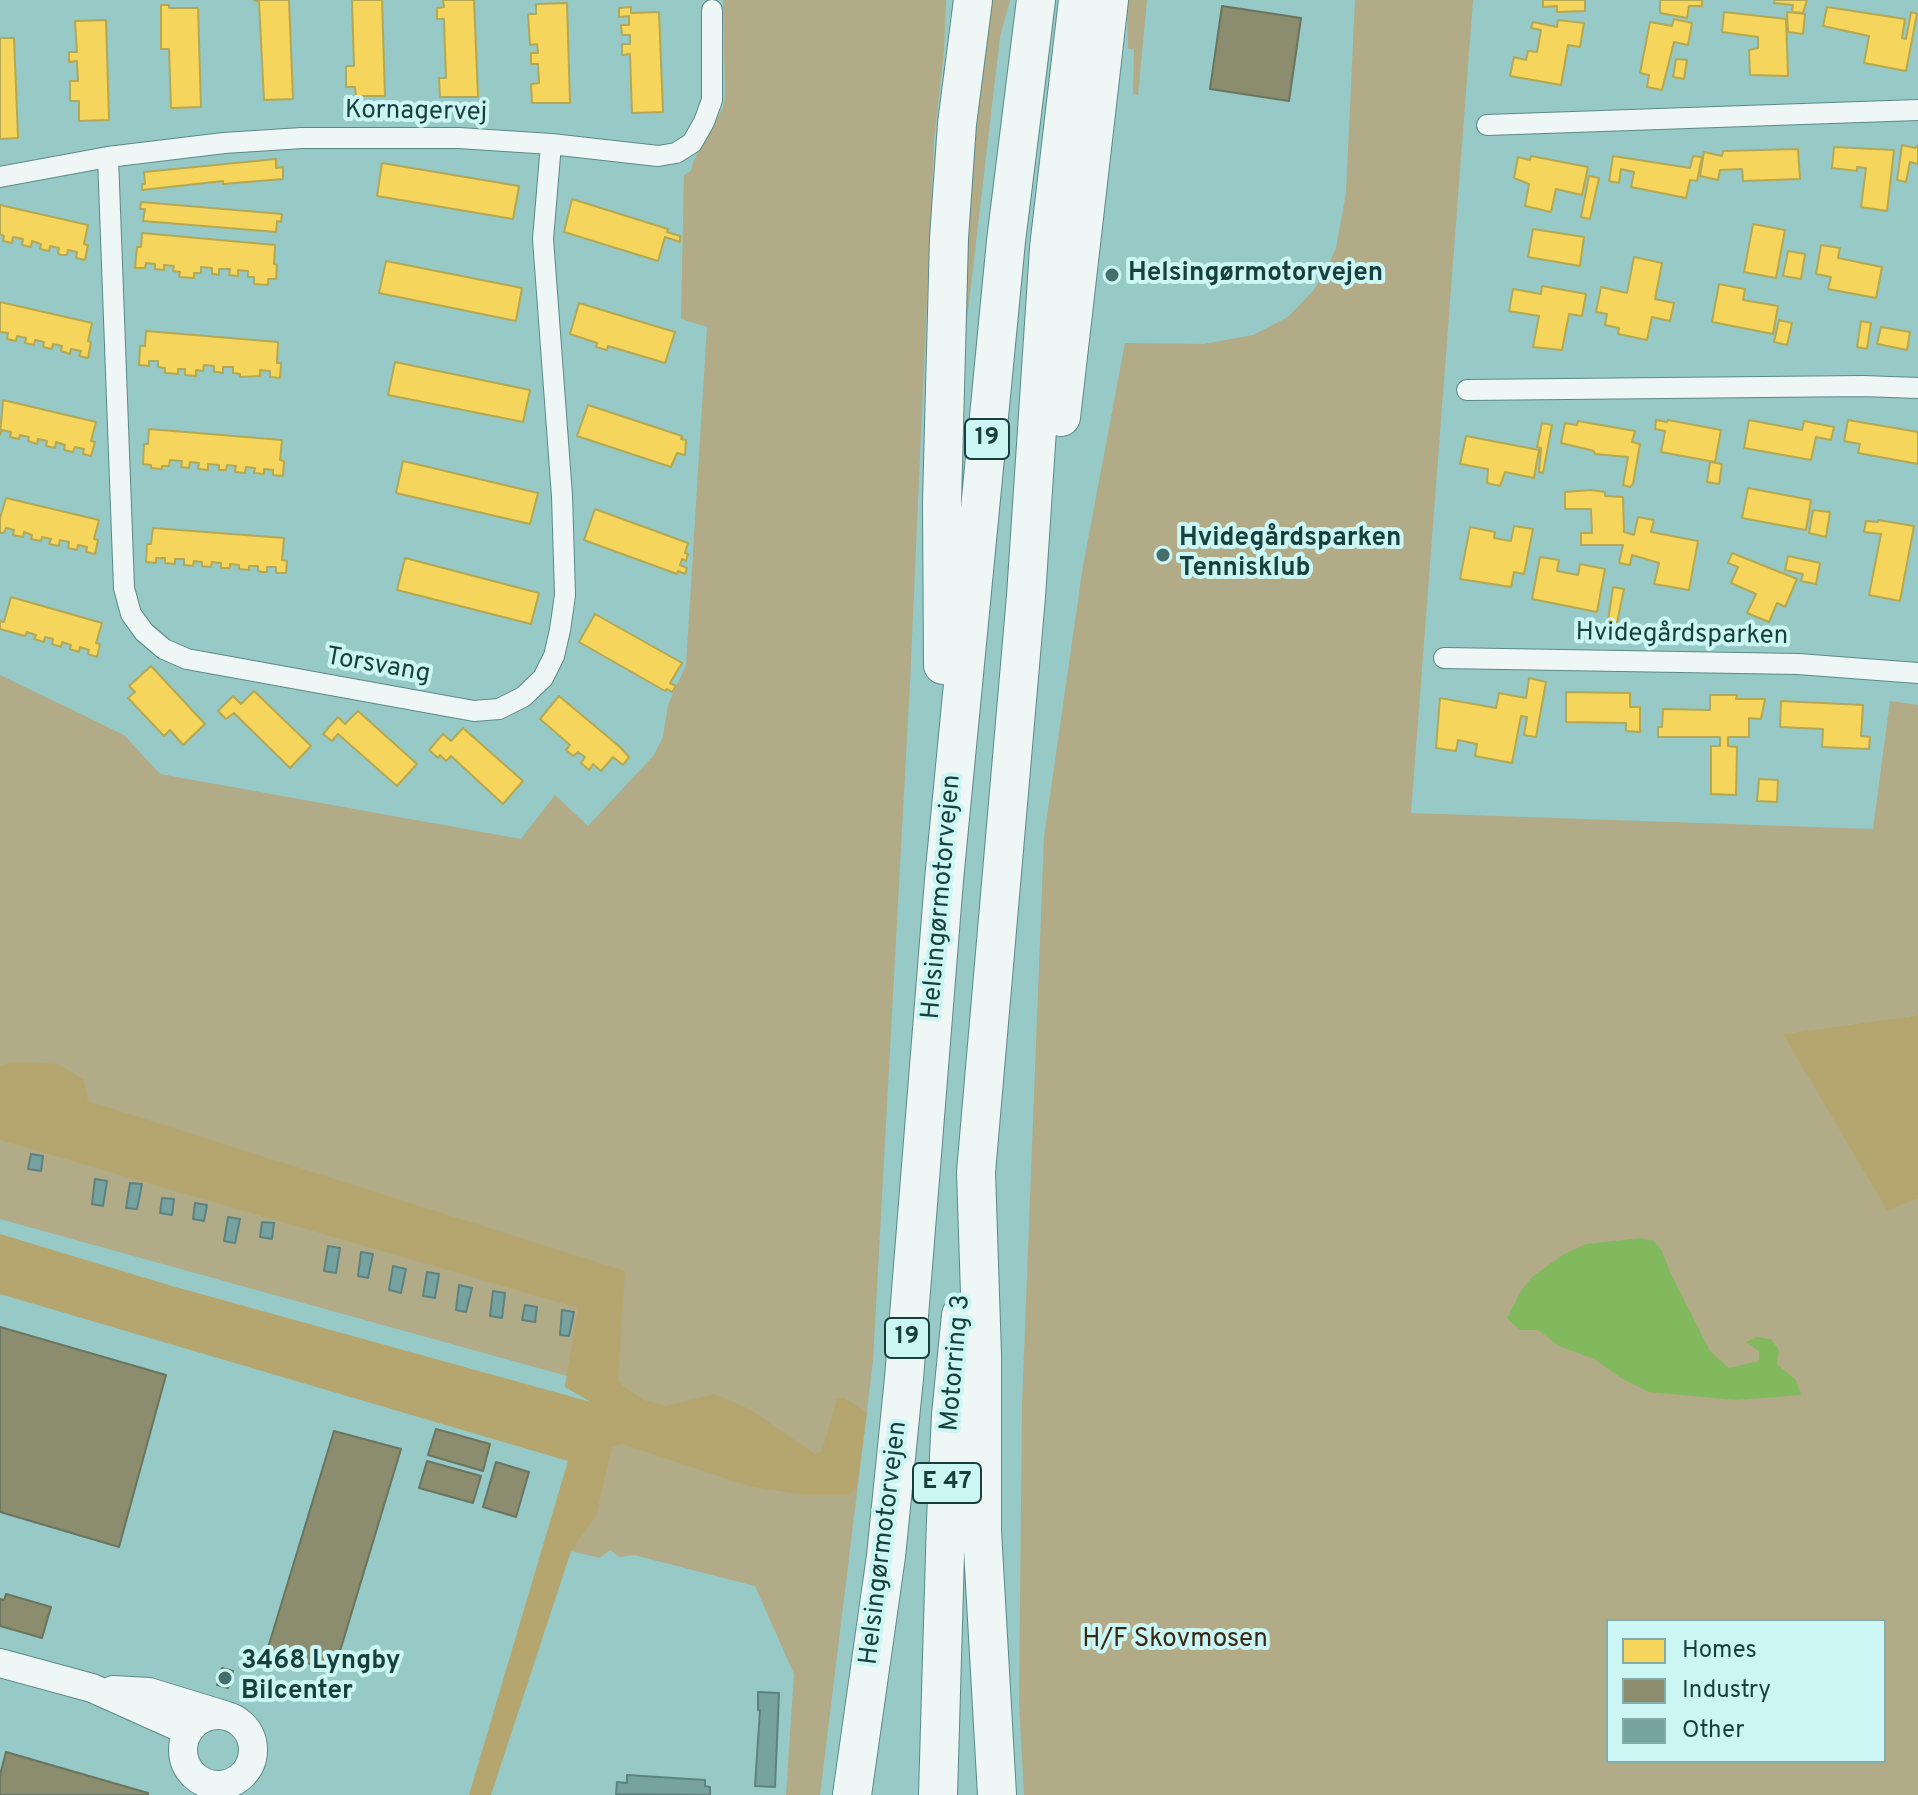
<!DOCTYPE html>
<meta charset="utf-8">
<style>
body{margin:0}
#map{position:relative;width:1918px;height:1795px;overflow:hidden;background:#97c9c6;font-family:Overpass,sans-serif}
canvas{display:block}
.legend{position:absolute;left:1606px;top:1619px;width:280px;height:144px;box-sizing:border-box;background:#cbf6f3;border:2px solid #83adaa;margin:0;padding:10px 14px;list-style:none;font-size:24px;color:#173f3d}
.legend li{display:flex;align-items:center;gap:16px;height:40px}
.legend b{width:40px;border:2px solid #83adaa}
</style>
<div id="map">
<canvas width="1918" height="1795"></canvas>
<ul class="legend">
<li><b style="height:22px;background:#f6d55c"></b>Homes</li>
<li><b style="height:22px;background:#8c8c6e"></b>Industry</li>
<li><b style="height:22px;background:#76a2a0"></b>Other</li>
</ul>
</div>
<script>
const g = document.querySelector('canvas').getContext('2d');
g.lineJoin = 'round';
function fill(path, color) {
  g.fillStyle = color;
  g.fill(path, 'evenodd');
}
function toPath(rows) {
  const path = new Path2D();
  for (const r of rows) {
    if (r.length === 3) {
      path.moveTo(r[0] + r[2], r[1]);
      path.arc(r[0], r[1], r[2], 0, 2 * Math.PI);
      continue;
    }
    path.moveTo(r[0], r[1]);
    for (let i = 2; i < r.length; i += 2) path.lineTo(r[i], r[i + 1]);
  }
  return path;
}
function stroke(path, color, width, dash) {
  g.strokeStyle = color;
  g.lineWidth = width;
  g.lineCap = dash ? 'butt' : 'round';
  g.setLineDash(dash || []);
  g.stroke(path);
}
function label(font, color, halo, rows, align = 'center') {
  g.font = font + ' Overpass,sans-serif';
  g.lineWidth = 8;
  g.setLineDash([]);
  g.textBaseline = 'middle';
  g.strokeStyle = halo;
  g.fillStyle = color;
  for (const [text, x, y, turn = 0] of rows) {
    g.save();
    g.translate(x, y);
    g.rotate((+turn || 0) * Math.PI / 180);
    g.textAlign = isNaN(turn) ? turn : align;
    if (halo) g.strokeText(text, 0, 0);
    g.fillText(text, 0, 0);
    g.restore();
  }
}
const green = toPath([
 [723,0,946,0,944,51,934,141,910,683,873,1361,820,1795,786,1795,794,1674,755,1586,634,1555,620,1557,610,1550,600,1558,571,1551,595,1404,565,1387,567,1376,0,1219,0,675,124,735,160,774,521,839,555,795,588,826,654,755,663,737,668,705,686,665,707,327,681,319,684,175,691,171,693,162,723,108,725,96],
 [983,0,1010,0,1000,37,964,345,967,173],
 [1127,0,1147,0,1138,95,1133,94,1134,49,1128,49],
 [1355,0,1473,0,1411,813,1873,829,1890,701,1918,705,1918,1015,1784,1034,1887,1209,1918,1199,1918,1795,1024,1795,1019,1703,1022,1405,1044,837,1083,566,1125,343,1204,344,1253,335,1288,317,1313,291,1327,269,1336,248,1346,193],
 [1608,1621,1884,1621,1884,1761,1608,1761]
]);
const forest = toPath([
 [1918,1015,1918,1199,1887,1210,1783,1034],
 [11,1062,58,1064,84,1080,88,1101,625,1271,618,1382,644,1400,666,1406,715,1394,749,1409,815,1454,822,1451,837,1398,844,1398,867,1413,857,1487,848,1495,804,1495,749,1486,622,1444,612,1447,596,1516,571,1551,491,1795,469,1795,568,1461,0,1294,0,1234,172,1286,591,1402,565,1387,578,1308,0,1140,0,1066]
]);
const water = toPath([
 [1641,1238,1654,1241,1662,1251,1670,1272,1710,1351,1729,1368,1759,1361,1759,1351,1746,1342,1756,1337,1771,1339,1779,1350,1777,1364,1796,1380,1801,1395,1736,1400,1649,1392,1621,1378,1594,1359,1559,1346,1538,1330,1520,1330,1507,1318,1521,1291,1532,1277,1564,1254,1586,1244]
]);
const homes = toPath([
 [254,0,289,0,293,99,264,100,259,2,254,0],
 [352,0,382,0,385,96,356,96,355,87,346,87,346,66,354,66,352,0],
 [443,0,474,0,478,97,440,97,439,78,446,78,444,19,437,19,437,8,444,7,443,0],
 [1543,0,1585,0,1585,11,1557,12,1557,6,1543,7,1543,0],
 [1660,0,1702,0,1702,6,1689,6,1687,18,1660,13,1660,0],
 [1775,0,1807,0,1803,13,1792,12,1793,5,1774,3,1775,0],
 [567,3,570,103,532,103,531,84,539,83,538,64,531,64,531,53,538,53,537,44,530,45,528,14,536,14,536,4,567,3],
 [161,5,169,5,169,8,198,8,201,107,171,108,169,49,161,49,161,5],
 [631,7,631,13,659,12,663,112,632,113,630,54,622,55,622,44,630,44,630,35,622,35,621,25,629,25,629,16,619,17,619,8,631,7],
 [1827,7,1905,19,1902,38,1906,39,1911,12,1917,14,1906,71,1864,63,1869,36,1823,26,1827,7],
 [1724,12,1786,19,1788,76,1750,75,1749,50,1758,48,1758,37,1722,32,1724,12],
 [1787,12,1805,14,1803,34,1788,32,1787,12],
 [1674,19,1692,23,1688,45,1674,42,1662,90,1647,87,1649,75,1640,73,1650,22,1672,26,1674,19],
 [106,20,109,120,79,121,79,101,70,101,70,81,78,81,77,61,69,62,69,52,77,52,75,21,106,20],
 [1558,20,1584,23,1580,47,1568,45,1561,85,1510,76,1514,57,1526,60,1528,51,1537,52,1541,30,1531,28,1533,22,1557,27,1558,20],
 [0,38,14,38,18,138,0,139,0,38],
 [1676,59,1687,60,1684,79,1673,77,1676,59],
 [1902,145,1915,148,1918,145,1918,164,1910,162,1906,182,1897,180,1902,145],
 [1834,147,1894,150,1887,211,1861,207,1866,168,1857,167,1857,171,1832,168,1834,147],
 [1798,149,1800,179,1743,181,1742,169,1720,170,1718,180,1700,176,1704,152,1722,156,1723,151,1798,149],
 [1531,156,1588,167,1582,195,1556,189,1551,212,1525,206,1529,184,1514,178,1518,157,1530,160,1531,156],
 [1613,156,1690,168,1693,156,1702,157,1697,181,1690,180,1686,198,1631,187,1634,172,1621,169,1619,183,1609,181,1613,156],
 [276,159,276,168,283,167,283,179,223,184,223,181,142,190,142,184,145,184,144,172,276,159],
 [382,163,519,186,513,219,377,196,382,163],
 [1589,176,1599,178,1590,219,1581,217,1589,176],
 [572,199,668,229,667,232,680,236,680,242,665,237,658,261,564,232,572,199],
 [141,202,282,214,281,222,277,221,276,232,143,221,145,209,140,209,141,202],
 [0,205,88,225,84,244,88,245,85,260,76,258,77,252,68,250,67,255,62,255,58,254,59,248,50,246,49,251,40,249,41,244,32,241,31,247,22,245,23,239,13,237,12,243,3,241,4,236,0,234,0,205],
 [1753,224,1785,230,1776,278,1744,272,1753,224],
 [1533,229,1584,237,1580,266,1528,257,1533,229],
 [142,233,275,245,274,264,277,265,276,279,268,279,268,285,254,284,254,277,248,277,248,271,238,270,238,276,229,275,230,269,219,269,219,275,214,274,212,274,212,268,201,267,201,273,194,273,194,278,179,277,180,272,173,271,174,266,164,265,164,270,155,269,155,264,146,263,145,268,135,268,137,247,141,247,142,233],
 [1821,245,1840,248,1838,258,1882,267,1876,298,1828,289,1831,277,1816,274,1821,245],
 [1788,251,1805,254,1801,279,1783,276,1788,251],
 [1634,257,1662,263,1655,299,1674,303,1670,321,1652,317,1647,340,1618,334,1619,328,1605,325,1607,314,1596,312,1601,287,1627,293,1634,257],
 [386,261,522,288,516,321,379,293,386,261],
 [1719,284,1745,289,1743,300,1778,306,1773,334,1712,322,1719,284],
 [1542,286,1586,294,1582,316,1569,314,1562,350,1533,347,1539,316,1509,311,1513,289,1541,294,1542,286],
 [0,302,92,323,88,341,91,342,88,358,79,356,81,351,71,349,70,354,61,351,62,346,53,344,52,349,43,347,44,342,35,340,34,345,25,343,26,338,17,336,16,341,7,339,8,333,0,332,0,302],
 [579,303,675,332,665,363,608,346,607,350,596,347,597,343,570,334,579,303],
 [1779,320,1792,323,1787,345,1774,342,1779,320],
 [1861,321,1871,323,1867,349,1857,347,1861,321],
 [1881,327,1910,332,1907,350,1877,344,1881,327],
 [146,331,278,342,277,363,281,363,280,378,270,377,270,371,260,370,260,376,240,377,240,374,233,373,233,367,223,367,223,373,218,372,214,372,214,366,204,365,203,371,196,370,196,376,185,375,185,369,178,369,178,374,165,373,165,368,158,367,158,361,149,361,149,366,139,365,140,346,145,346,146,331],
 [395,362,530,390,523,422,388,395,395,362],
 [3,400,96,422,91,441,95,442,91,456,83,454,84,449,75,447,73,452,64,450,65,445,56,442,55,448,46,446,47,441,38,439,37,444,28,441,29,437,20,435,19,439,10,437,11,432,2,430,0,435,3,400],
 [588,405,682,436,681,439,686,440,685,455,677,453,671,467,577,436,588,405],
 [1656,420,1667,422,1668,420,1721,430,1715,462,1661,452,1665,431,1655,429,1656,420],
 [1749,420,1802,430,1804,421,1834,427,1831,440,1816,437,1811,460,1744,448,1749,420],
 [1848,420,1918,432,1918,464,1858,453,1860,444,1844,441,1848,420],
 [1578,421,1635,431,1632,442,1640,444,1633,484,1630,487,1623,485,1628,457,1595,454,1594,451,1561,443,1565,423,1577,425,1578,421],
 [1542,423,1552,425,1543,473,1539,472,1541,448,1537,447,1542,423],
 [149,429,282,440,280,460,284,461,283,476,273,475,273,470,264,469,264,474,254,473,255,468,246,467,245,473,235,472,236,466,227,465,226,470,219,470,219,465,208,464,208,470,198,469,199,463,190,462,189,468,181,467,182,461,170,460,169,466,162,466,162,469,151,468,151,465,143,464,144,444,148,444,149,429],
 [1466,436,1539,450,1534,478,1505,472,1500,486,1487,483,1488,469,1460,464,1466,436],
 [403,461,538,493,530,524,396,493,403,461],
 [1710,462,1722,464,1719,484,1707,482,1710,462],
 [1748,488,1811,500,1806,530,1742,518,1748,488],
 [1591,490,1605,492,1605,496,1623,497,1624,532,1634,535,1638,517,1654,520,1651,532,1698,541,1689,590,1654,584,1659,563,1632,555,1630,565,1619,563,1623,545,1581,545,1581,533,1592,533,1591,509,1565,509,1565,492,1591,490],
 [6,498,99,520,94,539,98,540,95,554,86,552,87,547,78,545,77,550,68,548,69,542,60,540,59,546,49,544,51,539,42,537,41,541,31,539,32,535,24,532,23,537,13,535,14,530,6,528,4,533,0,533,0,518,6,498],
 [595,509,688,543,685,553,688,554,686,561,682,559,680,565,687,568,685,574,678,571,677,574,584,540,595,509],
 [1813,510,1830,512,1826,537,1809,533,1813,510],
 [1878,520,1914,526,1900,601,1869,595,1881,534,1864,532,1866,521,1878,522,1878,520],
 [1514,526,1533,529,1524,574,1514,572,1511,587,1460,579,1470,527,1495,532,1494,538,1511,541,1514,526],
 [153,528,284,538,282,560,287,561,286,573,276,573,276,567,267,567,267,572,263,572,258,571,258,566,249,566,249,570,239,569,239,565,230,564,230,568,221,568,221,563,212,562,211,567,202,566,202,562,194,561,193,566,184,565,184,559,175,559,175,564,165,563,165,558,156,558,156,563,146,562,147,544,151,544,153,528],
 [1732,553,1797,579,1785,607,1777,603,1769,622,1747,613,1756,594,1731,583,1738,567,1728,563,1732,553],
 [1788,556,1820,563,1816,584,1801,581,1803,574,1785,570,1788,556],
 [1540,557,1559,560,1557,571,1578,575,1580,564,1605,569,1597,612,1532,599,1540,557],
 [405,558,539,593,531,624,397,590,405,558],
 [1613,587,1624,589,1617,623,1608,621,1613,587],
 [11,597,102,623,96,643,100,644,97,657,88,654,89,650,80,647,79,652,70,649,71,645,62,642,61,647,52,644,53,639,45,637,44,642,34,639,36,635,27,632,25,636,0,629,0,621,4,622,11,597],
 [595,614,682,663,670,683,676,686,672,692,667,689,665,691,579,642,595,614],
 [151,666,205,724,183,745,170,730,164,736,128,698,135,692,129,686,151,666],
 [1529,678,1546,682,1536,737,1524,735,1527,717,1521,716,1512,763,1475,756,1477,744,1458,740,1456,751,1436,748,1440,698,1496,708,1499,693,1526,698,1529,678],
 [254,691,311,746,290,768,234,713,226,719,218,711,233,696,241,704,254,691],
 [1566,692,1630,693,1630,707,1640,707,1640,732,1626,731,1626,723,1566,722,1566,692],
 [1710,695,1737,695,1736,699,1765,699,1761,719,1749,718,1749,737,1728,737,1728,746,1737,747,1736,795,1711,794,1711,746,1720,746,1720,737,1658,737,1658,727,1662,727,1663,709,1710,710,1710,695],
 [559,696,620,747,629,757,623,765,613,757,601,771,593,764,589,770,581,763,585,757,578,752,573,756,566,750,570,745,540,719,559,696],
 [1781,701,1863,705,1861,736,1870,737,1869,749,1822,747,1823,729,1780,727,1781,701],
 [358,711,417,764,397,786,338,734,332,741,323,734,338,717,345,724,358,711],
 [463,728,523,781,503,804,451,756,446,761,440,755,438,758,429,750,443,734,451,741,463,728],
 [1759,779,1778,780,1777,802,1757,801,1759,779]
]);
const industry = toPath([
 [1222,6,1301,18,1289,101,1210,89,1222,6],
 [0,1327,166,1375,119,1547,0,1512,0,1327],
 [436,1429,490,1444,483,1471,428,1455,436,1429],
 [334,1431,401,1449,334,1671,267,1651,334,1431],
 [427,1461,481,1476,473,1503,419,1488,427,1461],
 [496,1462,529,1472,516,1517,483,1507,496,1462],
 [6,1594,51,1607,42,1638,0,1626,0,1599,4,1600,6,1594],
 [222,1668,233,1671,228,1688,217,1685,222,1668],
 [6,1752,148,1793,148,1795,0,1795,0,1775,6,1752]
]);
const building = toPath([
 [31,1154,43,1156,41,1171,28,1169,31,1154],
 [95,1179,107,1181,103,1206,92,1204,95,1179],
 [130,1183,142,1184,137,1209,126,1208,130,1183],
 [162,1198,174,1199,172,1215,160,1213,162,1198],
 [195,1203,207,1205,204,1221,193,1219,195,1203],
 [228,1217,240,1219,235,1243,224,1241,228,1217],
 [262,1222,274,1223,272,1239,260,1237,262,1222],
 [328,1246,340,1248,336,1273,324,1271,328,1246],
 [361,1252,373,1254,368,1278,358,1276,361,1252],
 [393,1266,406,1269,401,1293,389,1290,393,1266],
 [427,1272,439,1274,435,1298,423,1296,427,1272],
 [459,1285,472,1288,466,1312,456,1310,459,1285],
 [493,1291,505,1293,502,1318,490,1316,493,1291],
 [525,1305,537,1307,535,1322,522,1320,525,1305],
 [562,1310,574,1312,569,1336,560,1335,562,1310],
 [758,1692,779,1693,775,1787,755,1786,760,1710,758,1710,758,1692],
 [627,1775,705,1780,705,1786,710,1787,710,1795,616,1794,617,1782,627,1783,627,1775]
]);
const street = toPath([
 [1487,125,1918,110],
 [108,157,124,588,131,614,144,632,164,649,187,659,474,711,499,709,523,697,543,678,554,656,560,630,565,595,562,496,543,239,551,144],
 [0,177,108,157,224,143,302,138,459,138,551,144,658,156,676,153,692,143,704,122,712,100,712,10],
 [1467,390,1863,386,1918,388],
 [1444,658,1798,664,1918,673]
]);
const secondary = toPath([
 [0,1663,92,1688,188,1731],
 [113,1690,149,1692,224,1715],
 [218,1750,35]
]);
const highway = toPath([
 [1061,417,1109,0],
 [943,665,942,502,949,238,957,124,973,0],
 [852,1795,886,1556,904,1378,944,880,1006,241,1036,0],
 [938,1795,946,1520,951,1415,961,1315],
 [997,1795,982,1531,982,1355,976,1172,1026,596,1049,248,1078,0]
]);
const markers = [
 [1112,275,8,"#446f6d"],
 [1163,555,8,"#446f6d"],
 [225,1678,8,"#446f6d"]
];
const shields = [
 [987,439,44],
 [907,1338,44],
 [947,1483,68]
];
const shieldNames = [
 ["19",987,439],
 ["19",907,1338],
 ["E 47",947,1483]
];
const streetNames = [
 ["Kornagervej",416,113,1],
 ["Hvidegårdsparken",1682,636,1],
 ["Torsvang",378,667,10],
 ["Helsingørmotorvejen",943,897,-85],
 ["Motorring 3",957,1363,-85],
 ["Helsingørmotorvejen",885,1543,-83]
];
const poiNames = [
 ["Helsingørmotorvejen",1128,275],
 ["Hvidegårdsparken",1179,540],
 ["Tennisklub",1179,570],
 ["3468 Lyngby",241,1663],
 ["Bilcenter",241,1693]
];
const parkNames = [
 ["H/F Skovmosen",1175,1641]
];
fill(green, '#b1ab87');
fill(forest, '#b5a670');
fill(water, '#83b95e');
fill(homes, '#f6d55c');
stroke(homes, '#b3a853', 2);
fill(industry, '#8c8c6e');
stroke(industry, '#69755f', 2);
fill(building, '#76a2a0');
stroke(building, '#5c8280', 2);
stroke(street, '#5c8987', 22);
stroke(secondary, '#5c8987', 30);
stroke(highway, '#5c8987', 40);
stroke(street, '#eff7f6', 20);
stroke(secondary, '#eff7f6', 28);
stroke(highway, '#eff7f6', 38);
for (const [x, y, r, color] of markers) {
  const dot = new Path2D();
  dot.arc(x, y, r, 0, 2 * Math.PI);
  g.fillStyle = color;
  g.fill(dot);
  stroke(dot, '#cbf6f3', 3);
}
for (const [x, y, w] of shields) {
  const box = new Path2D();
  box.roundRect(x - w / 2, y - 20, w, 40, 6);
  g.fillStyle = '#cbf6f3';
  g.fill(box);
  stroke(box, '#173f3d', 2);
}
label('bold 24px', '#173f3d', null, shieldNames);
label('26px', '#173f3d', '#cbf6f3', streetNames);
label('bold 26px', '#173f3d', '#cbf6f3', poiNames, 'left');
label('26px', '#382815', '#cbf6f3', parkNames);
</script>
